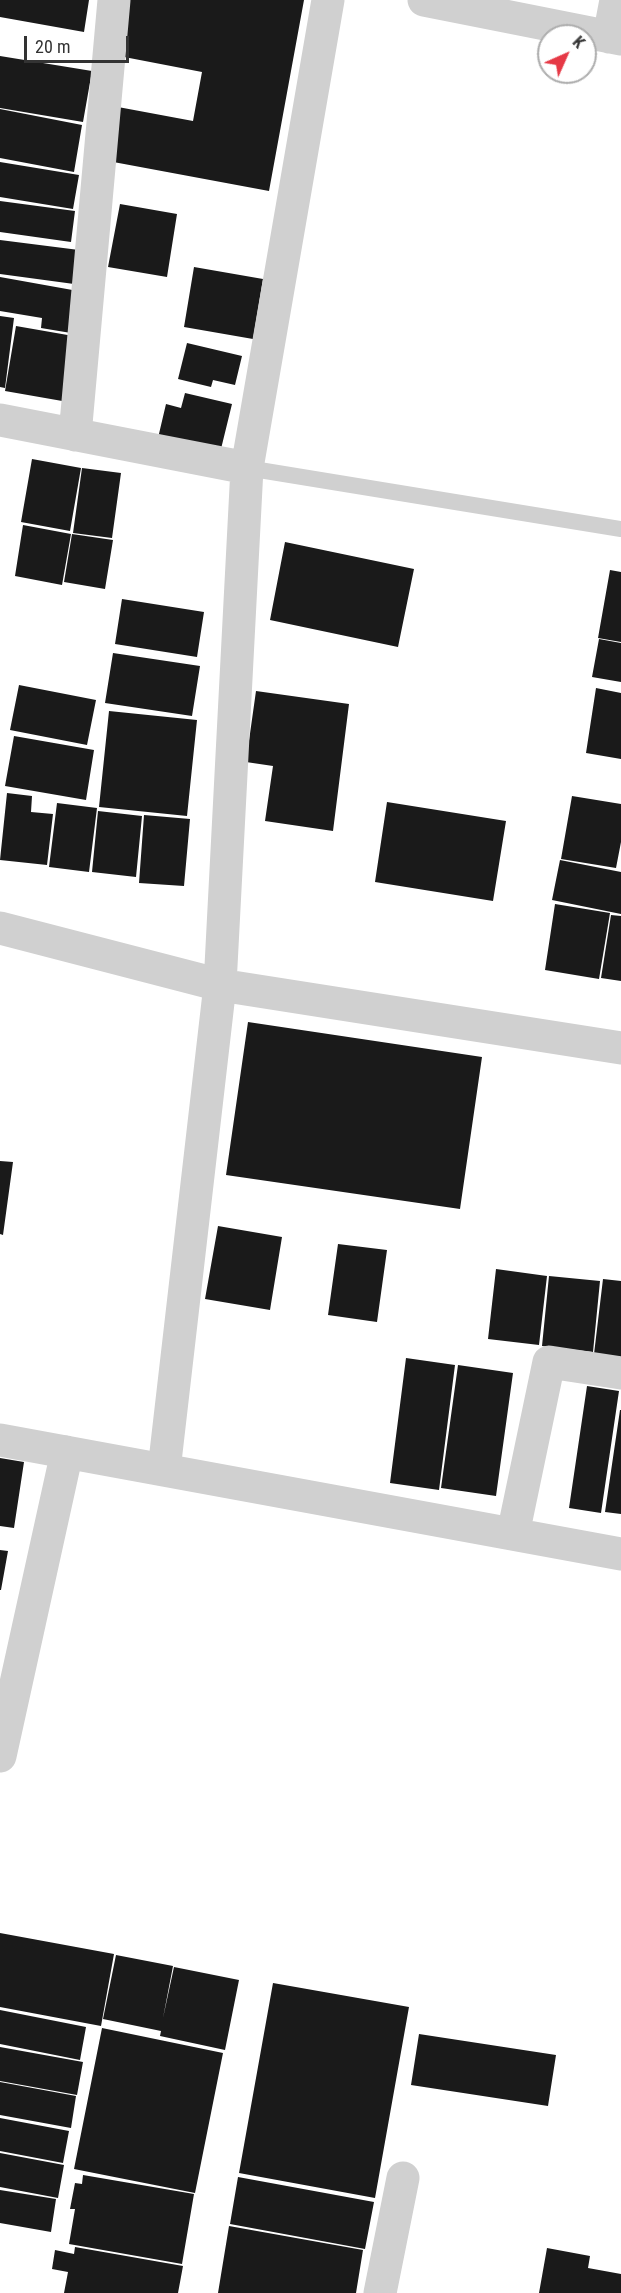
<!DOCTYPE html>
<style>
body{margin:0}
#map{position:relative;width:621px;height:2293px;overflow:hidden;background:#fff;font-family:"Roboto Condensed",sans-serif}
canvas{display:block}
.north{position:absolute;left:537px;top:24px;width:60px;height:60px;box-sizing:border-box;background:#fff;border:2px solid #adadad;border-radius:50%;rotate:45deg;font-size:16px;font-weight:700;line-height:24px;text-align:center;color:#333}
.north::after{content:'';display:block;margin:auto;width:21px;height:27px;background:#e63946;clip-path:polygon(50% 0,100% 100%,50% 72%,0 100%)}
.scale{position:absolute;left:24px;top:36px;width:105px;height:27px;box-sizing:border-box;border:3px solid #333;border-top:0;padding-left:8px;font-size:18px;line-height:21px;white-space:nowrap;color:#333;-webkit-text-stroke:4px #fff;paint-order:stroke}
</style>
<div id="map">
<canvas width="621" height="2293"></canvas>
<div class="north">K</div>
<div class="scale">20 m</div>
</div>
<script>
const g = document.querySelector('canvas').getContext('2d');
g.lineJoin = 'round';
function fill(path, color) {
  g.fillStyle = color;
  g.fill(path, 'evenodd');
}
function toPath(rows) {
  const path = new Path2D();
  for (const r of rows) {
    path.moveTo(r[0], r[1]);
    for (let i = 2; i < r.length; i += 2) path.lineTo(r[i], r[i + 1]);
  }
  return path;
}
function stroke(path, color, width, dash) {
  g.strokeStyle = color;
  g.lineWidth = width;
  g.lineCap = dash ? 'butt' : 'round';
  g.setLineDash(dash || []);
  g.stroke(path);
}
const building = toPath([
 [0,0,89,0,84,32,0,17],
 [130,0,304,0,269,191,108,161,118,107,193,121,202,72,119,56],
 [0,56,92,71,83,122,0,108],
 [0,109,82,125,74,172,0,158],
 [0,162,79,175,73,209,0,197],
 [0,201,75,211,71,242,0,232],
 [120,204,177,214,167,277,108,267],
 [0,240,79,250,74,284,0,274],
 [194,267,263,279,253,339,184,327],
 [0,277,78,291,71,333,41,328,42,318,0,311],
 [0,316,14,318,5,388,0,387],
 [16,326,79,337,68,402,5,391],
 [187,343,242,356,235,385,213,380,211,387,178,379],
 [185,393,232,404,220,453,158,438,166,404,181,408],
 [32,459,81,468,70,531,21,522],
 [82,468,121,473,112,538,73,533],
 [23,525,71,534,62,585,15,576],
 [72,534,113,540,105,589,64,582],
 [285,542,414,569,398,647,270,620],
 [610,570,621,572,621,642,598,638],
 [122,599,204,612,197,657,115,644],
 [599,639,621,643,621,682,592,677],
 [113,653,200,666,192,716,105,703],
 [19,685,96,700,87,745,10,730],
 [596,688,621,693,621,759,586,753],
 [256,691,349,704,333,831,265,821,273,766,246,762],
 [109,711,197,720,187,816,99,807],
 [14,736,94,750,86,800,5,786],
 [7,793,32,796,31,812,53,814,47,865,0,860],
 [572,796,621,804,621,842,616,868,561,859],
 [387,802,506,821,493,901,375,882],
 [57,803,97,808,89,872,49,867],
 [98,811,142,816,136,877,92,872],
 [144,815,190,819,184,886,139,883],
 [560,860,621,872,621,914,552,900],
 [555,904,610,913,599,979,545,970],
 [611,915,621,916,621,981,601,978],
 [248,1022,482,1057,460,1209,226,1175],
 [0,1161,13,1162,3,1235,0,1234],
 [218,1226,282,1237,270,1310,205,1299],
 [338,1244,387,1250,377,1322,328,1315],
 [496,1269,547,1276,539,1345,488,1339],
 [549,1276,600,1281,593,1352,542,1346],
 [603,1279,621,1281,621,1357,594,1354],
 [406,1358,455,1365,439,1490,390,1483],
 [458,1365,513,1373,496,1496,441,1488],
 [587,1386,619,1391,601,1513,569,1508],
 [620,1410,621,1410,621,1514,605,1512],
 [0,1458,24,1462,14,1528,0,1526],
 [0,1550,8,1551,1,1590,0,1590],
 [0,1933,114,1954,101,2026,0,2007],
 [116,1955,173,1966,163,2018,174,1967,239,1980,225,2050,160,2036,161,2031,103,2019],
 [273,1983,409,2007,375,2198,239,2173],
 [0,2010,86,2027,80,2060,0,2044],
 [102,2028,223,2053,195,2193,74,2169],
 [419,2034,556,2055,548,2106,411,2085],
 [0,2047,83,2062,77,2095,0,2081],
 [0,2082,76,2096,71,2128,0,2115],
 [0,2118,69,2131,63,2163,0,2151],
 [0,2153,64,2165,58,2198,0,2187],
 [83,2175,194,2194,182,2264,69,2244,75,2209,70,2209,75,2183,82,2184],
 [238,2177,374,2202,365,2249,230,2224],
 [0,2190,56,2199,51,2232,0,2223],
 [229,2226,363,2250,356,2293,218,2293],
 [75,2247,183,2266,178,2293,64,2293,68,2272,52,2269,55,2250,74,2254],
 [547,2248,590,2256,588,2268,621,2274,621,2293,539,2293]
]);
const service = toPath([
 [247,468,621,529]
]);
const minor = toPath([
 [424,0,621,39],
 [609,37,616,0],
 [0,420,247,468],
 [75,435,114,0],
 [0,928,220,985,621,1048],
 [0,1440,621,1554],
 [164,1470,220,985,247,468,328,0],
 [513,1534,549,1362,621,1373],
 [0,1756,67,1452],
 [380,2293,403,2178]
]);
fill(building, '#1a1a1a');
stroke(service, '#d0d0d0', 16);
stroke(minor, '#d0d0d0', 33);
</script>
